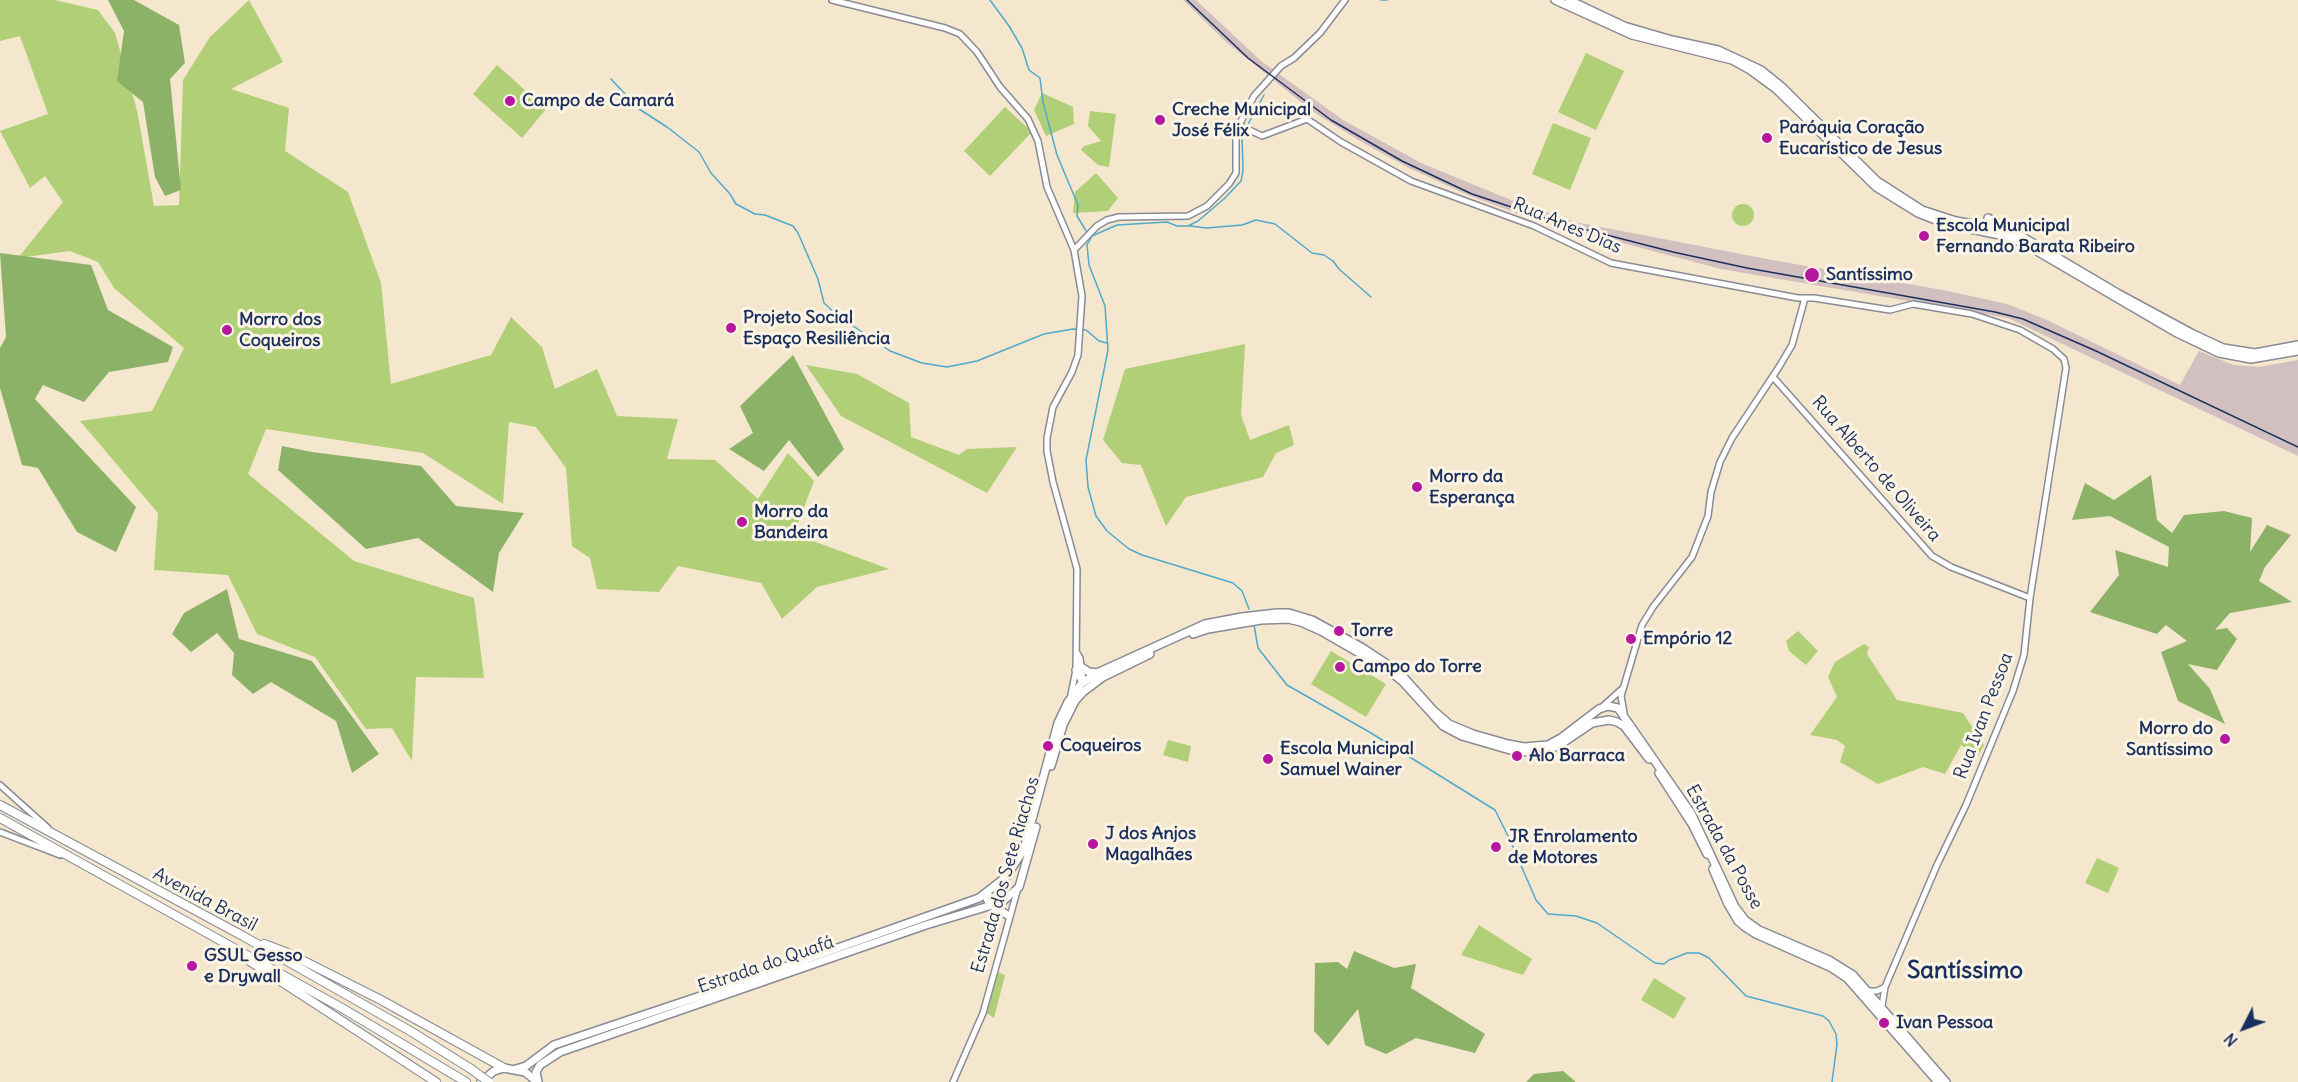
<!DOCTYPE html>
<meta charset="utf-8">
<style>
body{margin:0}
#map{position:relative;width:2298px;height:1082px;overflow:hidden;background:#f4e7cd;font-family:Delius,sans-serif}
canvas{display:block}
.north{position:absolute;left:2214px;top:998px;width:60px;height:60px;-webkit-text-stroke:4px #fcf5e5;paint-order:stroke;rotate:228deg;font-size:16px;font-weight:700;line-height:24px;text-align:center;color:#1b2f5e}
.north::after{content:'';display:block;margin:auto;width:21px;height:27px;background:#1b2f5e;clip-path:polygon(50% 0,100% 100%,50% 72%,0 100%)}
</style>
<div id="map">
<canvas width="2298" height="1082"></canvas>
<div class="north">N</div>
</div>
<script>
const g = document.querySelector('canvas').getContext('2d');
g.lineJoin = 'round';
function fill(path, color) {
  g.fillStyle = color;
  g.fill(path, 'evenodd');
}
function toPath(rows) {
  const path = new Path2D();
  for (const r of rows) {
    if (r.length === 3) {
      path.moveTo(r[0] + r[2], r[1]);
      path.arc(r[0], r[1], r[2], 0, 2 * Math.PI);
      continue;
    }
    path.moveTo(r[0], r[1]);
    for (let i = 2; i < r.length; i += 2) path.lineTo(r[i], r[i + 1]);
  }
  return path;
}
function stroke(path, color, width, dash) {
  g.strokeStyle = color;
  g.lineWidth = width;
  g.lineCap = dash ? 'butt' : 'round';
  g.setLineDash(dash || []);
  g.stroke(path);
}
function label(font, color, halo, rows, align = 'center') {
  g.font = font + ' Delius,sans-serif';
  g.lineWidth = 6;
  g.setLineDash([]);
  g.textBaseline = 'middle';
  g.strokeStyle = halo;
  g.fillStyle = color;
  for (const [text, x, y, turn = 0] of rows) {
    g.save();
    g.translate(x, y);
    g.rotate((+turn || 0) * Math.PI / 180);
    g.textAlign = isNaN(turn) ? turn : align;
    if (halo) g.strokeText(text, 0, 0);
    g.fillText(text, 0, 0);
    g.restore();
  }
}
const industrial = toPath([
 [1183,0,1196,0,1261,61,1343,120,1421,163,1511,200,1575,222,1767,259,1948,291,2007,304,2047,320,2180,385,2199,351,2234,365,2259,367,2298,360,2298,456,2008,318,1721,269,1535,220,1468,195,1409,168,1360,141,1312,111,1225,41]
]);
const green = toPath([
 [0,0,55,0,98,10,115,33,137,110,154,206,179,205,183,80,210,37,249,0,283,62,231,89,289,108,285,151,348,192,381,283,391,384,491,355,511,317,542,347,555,389,597,369,617,416,678,419,667,459,715,460,758,499,788,453,814,481,794,534,889,569,817,587,782,619,761,583,678,566,659,592,597,589,590,558,572,546,566,468,536,427,509,422,503,504,423,453,266,429,248,474,354,561,474,598,484,678,416,677,412,761,392,728,366,729,315,657,257,634,228,575,154,570,158,513,80,421,152,411,184,348,114,288,98,262,70,251,18,258,63,202,45,176,30,188,0,131,48,114,20,36,0,41],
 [1586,53,1624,71,1596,130,1558,112],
 [497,65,546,109,522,138,473,94],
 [1042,93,1073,107,1074,124,1046,136,1034,110],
 [1005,107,1032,132,990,176,964,151],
 [1090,111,1116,114,1109,167,1098,165,1081,150,1084,146,1101,141,1088,126],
 [1553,123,1591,138,1570,190,1532,174],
 [1096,173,1118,198,1108,211,1073,213,1075,192],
 [1743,215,11],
 [1245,344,1241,415,1250,440,1289,425,1294,445,1276,453,1263,477,1186,497,1166,526,1141,465,1122,463,1103,440,1125,369],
 [806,365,857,374,909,403,911,437,959,455,967,449,1017,447,987,493,841,416],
 [1798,631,1818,651,1806,665,1789,651,1786,641],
 [1864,644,1869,647,1867,654,1897,700,1963,713,1984,745,1978,756,1961,745,1945,774,1923,767,1878,784,1840,762,1845,746,1837,740,1810,735,1837,697,1828,677,1835,662],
 [1331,651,1386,684,1366,717,1311,684],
 [1168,740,1191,746,1188,762,1163,755],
 [2097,858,2119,868,2108,893,2085,883],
 [1479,925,1532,959,1523,975,1461,955],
 [997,972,1005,975,994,1018,985,1012],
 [1654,978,1686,998,1674,1019,1641,1000]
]);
const forest = toPath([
 [108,0,134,0,179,25,185,63,170,79,181,190,165,196,155,177,143,102,117,81,124,31],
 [0,253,91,265,108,310,173,347,168,362,109,372,84,402,43,385,35,399,136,507,116,552,77,532,38,468,22,465,0,388,0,348,6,337],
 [793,355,844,449,818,477,789,440,764,471,729,449,753,433,740,406],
 [282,446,312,452,421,466,456,506,524,513,499,553,493,592,418,538,366,549,278,470],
 [2151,475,2157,520,2172,533,2184,515,2224,511,2252,518,2250,552,2267,525,2291,535,2265,567,2259,581,2292,602,2230,613,2215,630,2227,628,2237,639,2217,670,2188,664,2210,689,2225,724,2178,701,2161,652,2187,641,2166,625,2157,634,2090,612,2119,575,2115,550,2168,567,2169,547,2110,516,2072,520,2085,483,2114,500],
 [227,589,239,639,312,661,379,754,352,773,336,721,271,682,253,694,232,675,234,653,217,633,191,652,172,634,184,613],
 [1354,951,1394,968,1416,964,1411,988,1485,1034,1475,1053,1416,1038,1386,1054,1365,1045,1358,1009,1328,1046,1314,1031,1315,963,1338,962,1347,969],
 [1563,1071,1576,1082,1526,1082,1534,1074]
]);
const stream = toPath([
 [990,0,1009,26,1022,48,1029,70,1040,78,1043,102,1057,155,1078,205,1077,216,1088,234],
 [1381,0,1387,0],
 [611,79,639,109,667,127,699,152,711,173,730,194,736,204,755,214,765,215,793,226,798,233,818,279,824,303,837,315,890,351,922,363,947,367,977,361,1044,334,1073,329,1086,330,1099,341,1107,343],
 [1247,126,1264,95],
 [1245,130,1242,136,1243,171,1241,181,1225,198,1198,221,1188,226,1177,226,1167,222,1117,225,1092,236,1087,245,1089,265,1105,306,1108,350,1086,460,1088,487,1096,516,1107,531,1129,549,1142,555,1233,583,1242,591,1249,609],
 [1190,226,1206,228,1242,225,1256,220,1275,224,1312,253,1324,255,1333,261,1339,269,1371,297],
 [1254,625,1258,648,1287,685,1371,733,1495,810,1510,840,1536,900,1548,914,1576,916,1597,923,1655,963,1664,964,1669,960,1687,953,1699,953,1709,958,1746,996,1823,1016,1829,1021,1836,1034,1837,1044,1832,1082]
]);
const tertiary = toPath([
 [832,0,945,28,960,34,977,52,1000,87,1028,119,1038,141,1047,187,1074,250,1082,296,1078,355,1072,372,1053,407,1047,438,1047,451,1053,482,1077,569,1076,670,1071,694],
 [1239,125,1262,136,1307,119,1341,142,1411,181,1534,226,1611,263,1798,298,1814,298,1890,310,1913,304,1972,314,2020,330,2053,349,2064,359,2066,368,2030,598,2024,655,2013,691,1966,805,1937,865,1885,987,1882,1006],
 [1074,250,1097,226,1107,220,1119,217,1188,216,1207,206,1229,184,1236,173,1236,131,1254,96,1281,66,1294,58,1320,33,1345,0],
 [1773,377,1932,556,1951,567,2030,598],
 [1077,653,1080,658,1083,680],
 [1602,707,1622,689],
 [1624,713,1621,696,1642,625,1653,607,1692,557,1708,516,1711,492,1720,462,1732,438,1779,367,1792,345,1805,298],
 [0,785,48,828],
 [0,832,60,855],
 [1869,991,1877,991,1885,987],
 [953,1082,983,1013,1018,888]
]);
const primary = toPath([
 [1555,0,1632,35,1732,60,1750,70,1776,89,1876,187,1918,213,1946,224,2005,236,2023,243,2175,332,2219,353,2251,359,2298,351],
 [1569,0,1624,26,1672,40,1718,50,1761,70,1782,87,1877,181,1922,210,1956,221,1995,228,2021,236,2119,294,2193,334,2223,348,2255,353,2298,345],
 [1988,218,2008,229],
 [1193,634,1208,629,1261,620,1288,619,1301,622,1321,631,1387,669,1402,681,1443,726,1462,736,1510,750,1537,753,1558,746,1592,723,1609,720,1617,722,1624,726,1649,759],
 [1081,667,1089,672,1097,673],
 [1076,670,1083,682],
 [1051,766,1063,725,1075,701,1083,692,1103,677,1150,654],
 [1659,773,1692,824,1707,854],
 [1713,869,1728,904,1738,921,1745,927,1756,934,1832,968,1847,978,1938,1082],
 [988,892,987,899,991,905,1009,916],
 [516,1069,526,1066,554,1045,736,984,979,898,1006,877,1024,849,1058,723,1068,702,1081,684,1097,673,1205,624,1242,617,1277,613,1289,613,1312,620,1361,647,1399,672,1434,711,1449,724,1473,734,1508,744,1524,747,1548,745,1561,738,1599,709,1608,706,1618,708,1691,813,1735,907,1745,920,1759,930,1829,960,1853,975,1946,1082],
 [481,1082,494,1071,504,1068,525,1072,536,1081],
 [538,1082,536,1072,540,1065,560,1052,926,925,1002,902,1019,887,1036,827]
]);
const motorway = toPath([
 [0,805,243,936,412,1032,471,1069],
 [0,818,342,1008,466,1082],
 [264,944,288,953,381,1000,504,1068],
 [245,958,436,1082]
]);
const rail = toPath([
 [1187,0,1248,58,1331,120,1402,161,1472,194,1560,223,1673,252,1747,268,1995,312,2023,319,2096,351,2298,447]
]);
const motorwayBridge = toPath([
 [471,1069,489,1082]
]);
const markers = [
 [510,101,6,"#b5179e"],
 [1160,120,6,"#b5179e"],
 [1767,138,6,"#b5179e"],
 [1924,236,6,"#b5179e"],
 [1812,275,8,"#b5179e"],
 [731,328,6,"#b5179e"],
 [227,330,6,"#b5179e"],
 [1417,487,6,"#b5179e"],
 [742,522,6,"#b5179e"],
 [1339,631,6,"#b5179e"],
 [1631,639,6,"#b5179e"],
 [1340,667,6,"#b5179e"],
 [2225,739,6,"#b5179e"],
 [1048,746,6,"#b5179e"],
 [1517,756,6,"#b5179e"],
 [1268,759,6,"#b5179e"],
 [1093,844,6,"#b5179e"],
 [1496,847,6,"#b5179e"],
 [192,966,6,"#b5179e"],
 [1884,1023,6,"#b5179e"]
];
const poiNames = [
 ["Campo de Camará",522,101],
 ["Creche Municipal",1172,110],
 ["José Félix",1172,131],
 ["Paróquia Coração",1779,128],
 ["Eucarístico de Jesus",1779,149],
 ["Escola Municipal",1936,226],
 ["Fernando Barata Ribeiro",1936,247],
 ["Santíssimo",1826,275],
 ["Projeto Social",743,318],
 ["Espaço Resiliência",743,339],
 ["Morro dos",239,320],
 ["Coqueiros",239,341],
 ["Morro da",1429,477],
 ["Esperança",1429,498],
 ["Morro da",754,512],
 ["Bandeira",754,533],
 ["Torre",1351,631],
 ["Empório 12",1643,639],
 ["Campo do Torre",1352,667],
 ["Morro do",2213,729,"right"],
 ["Santíssimo",2213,750,"right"],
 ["Coqueiros",1060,746],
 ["Escola Municipal",1280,749],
 ["Samuel Wainer",1280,770],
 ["Alo Barraca",1529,756],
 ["J dos Anjos",1105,834],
 ["Magalhães",1105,855],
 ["JR Enrolamento",1508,837],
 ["de Motores",1508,858],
 ["GSUL Gesso",204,956],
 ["e Drywall",204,977],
 ["Ivan Pessoa",1896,1023]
];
const streetNames = [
 ["Rua Anes Dias",1567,226,23],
 ["Rua Alberto de Oliveira",1876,469,49],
 ["Rua Ivan Pessoa",1984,716,-69],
 ["Estrada da Posse",1724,847,61],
 ["Estrada dos Sete Riachos",1006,875,-74],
 ["Avenida Brasil",205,900,28],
 ["Estrada do Quafá",766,965,-19]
];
const districtNames = [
 ["Santíssimo",1965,971]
];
fill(industrial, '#d2bfc0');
fill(green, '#b1cf76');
fill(forest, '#8cb267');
stroke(stream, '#4fa9cd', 1.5);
stroke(tertiary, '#888b96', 8);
stroke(primary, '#888b96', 10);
stroke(motorway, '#888b96', 10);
stroke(tertiary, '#fff', 5);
stroke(primary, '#fff', 7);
stroke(motorway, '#fff', 8);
stroke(rail, '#1b2f5e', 1.5);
stroke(motorwayBridge, '#888b96', 10, []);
stroke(motorwayBridge, '#fff', 8);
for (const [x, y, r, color] of markers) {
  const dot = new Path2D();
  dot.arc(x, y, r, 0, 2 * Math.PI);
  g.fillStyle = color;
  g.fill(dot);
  stroke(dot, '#fcf5e5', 2);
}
label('bold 18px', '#1b2f5e', '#fcf5e5', poiNames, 'left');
label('18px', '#1b2f5e', '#fcf5e5', streetNames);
label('bold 24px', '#1b2f5e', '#fcf5e5', districtNames);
</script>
